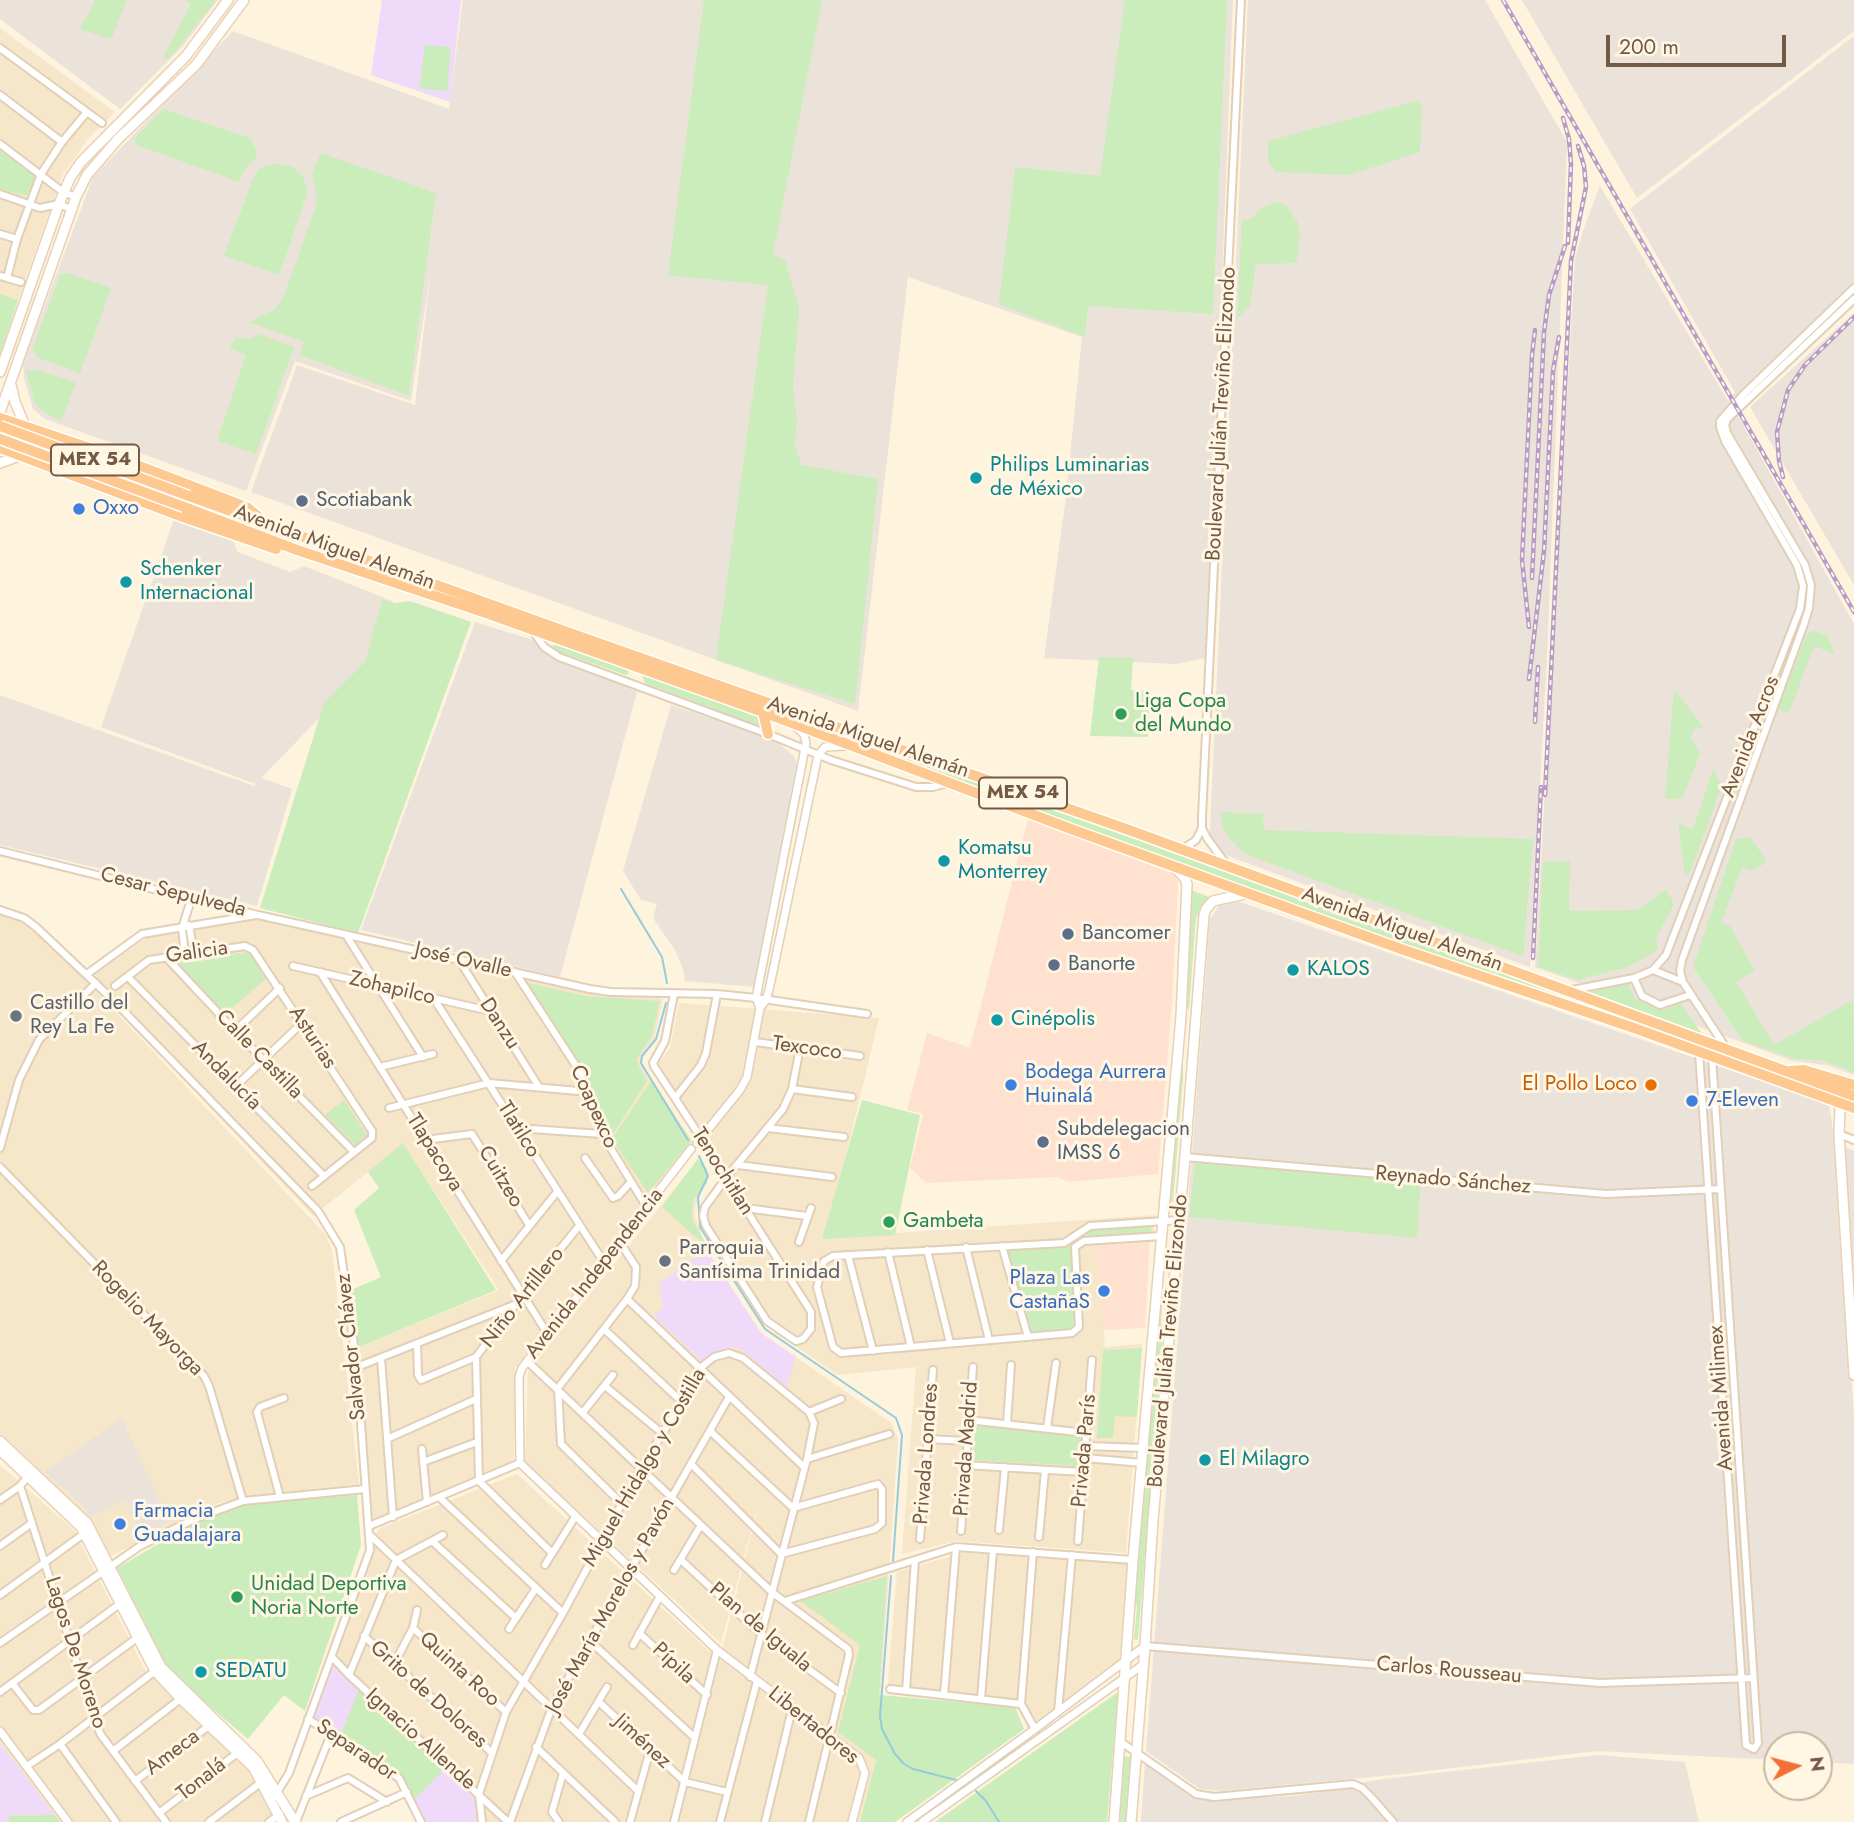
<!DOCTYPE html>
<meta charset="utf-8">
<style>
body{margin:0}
#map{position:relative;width:1854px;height:1822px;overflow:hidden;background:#fef3dc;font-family:Jost,sans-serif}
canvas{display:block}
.north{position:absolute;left:1763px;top:1731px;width:70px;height:70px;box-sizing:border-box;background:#fff6e4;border:2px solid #c7b7a4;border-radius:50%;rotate:84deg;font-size:19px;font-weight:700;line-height:28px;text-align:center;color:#745944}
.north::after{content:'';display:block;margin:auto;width:24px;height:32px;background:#f36f36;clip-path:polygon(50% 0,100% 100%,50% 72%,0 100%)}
.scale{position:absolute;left:1606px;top:35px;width:180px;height:32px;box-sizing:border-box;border:4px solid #745944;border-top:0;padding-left:9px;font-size:21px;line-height:24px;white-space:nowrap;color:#745944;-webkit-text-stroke:5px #fff6e4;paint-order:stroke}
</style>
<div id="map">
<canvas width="1854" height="1822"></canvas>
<div class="north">N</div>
<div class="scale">200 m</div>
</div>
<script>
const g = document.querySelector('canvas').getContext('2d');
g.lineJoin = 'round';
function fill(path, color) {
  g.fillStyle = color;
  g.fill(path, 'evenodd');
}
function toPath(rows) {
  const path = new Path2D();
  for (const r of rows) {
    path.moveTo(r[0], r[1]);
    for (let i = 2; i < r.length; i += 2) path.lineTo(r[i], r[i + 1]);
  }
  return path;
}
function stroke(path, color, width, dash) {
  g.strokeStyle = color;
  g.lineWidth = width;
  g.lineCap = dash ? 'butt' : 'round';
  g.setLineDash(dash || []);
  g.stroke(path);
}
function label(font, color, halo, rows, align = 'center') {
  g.font = font + ' Jost,sans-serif';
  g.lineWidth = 6;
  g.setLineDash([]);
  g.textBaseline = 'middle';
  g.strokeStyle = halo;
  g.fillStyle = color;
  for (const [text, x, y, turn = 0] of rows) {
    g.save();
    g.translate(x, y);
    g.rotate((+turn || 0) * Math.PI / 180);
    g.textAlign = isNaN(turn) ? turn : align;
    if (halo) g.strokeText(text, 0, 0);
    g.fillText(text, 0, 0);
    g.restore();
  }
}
const residential = toPath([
 [0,28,115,112,87,140,62,176,18,300,0,294],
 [0,914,30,921,326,1235,332,1250,359,1484,246,1496,219,1503,106,1558,0,1440],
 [258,918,663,999,654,1040,640,1062,693,1142,515,1368,514,1465,371,1522,359,1347,499,1290,403,1144,313,1216,88,979,148,937],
 [679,1003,879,1018,826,1238,1155,1215,1153,1241,1097,1245,1105,1347,1142,1344,1126,1553,956,1541,902,1554,916,1367,837,1375,767,1326,705,1228,705,1202,721,1178,659,1063,670,1048],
 [698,1159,707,1177,695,1207,695,1217,707,1250,761,1333,891,1423,898,1439,876,1760,860,1822,679,1822,766,1475,721,1643,525,1462,528,1372],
 [0,1465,74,1530,145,1670,250,1773,276,1822,0,1822],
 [517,1474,711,1653,669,1822,419,1822,399,1784,304,1717,378,1529],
 [962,1553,1128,1562,1123,1662,1028,1729,1017,1705,887,1694,897,1572]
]);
const commercial = toPath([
 [1028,819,1171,873,1178,881,1172,1003,1158,1174,1068,1182,1058,1177,926,1183,910,1168,923,1114,907,1110,927,1033,970,1048],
 [1150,1239,1145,1328,1103,1330,1097,1242]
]);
const industrial = toPath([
 [0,0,218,0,182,47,120,109,0,19],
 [463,0,1233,0,1207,658,1176,664,1044,658,1066,497,1082,337,908,277,858,711,251,492,297,365,415,405,431,268,411,401,295,361,246,491,45,419,33,409,24,378,23,363,93,177,233,31,449,109],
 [1248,0,1485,0,1567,142,1547,657,1530,967,1209,849],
 [1522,0,1854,0,1854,31,1637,198],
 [1854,36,1854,304,1737,414,1854,624,1854,1075,1827,1065,1793,1061,1535,967,1575,258,1583,231,1600,186,1728,401,1735,392,1630,209],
 [1854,313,1854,585,1750,407],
 [174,519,233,541,238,552,290,572,304,566,392,601,371,665,261,778,292,789,257,906,0,845,0,695,254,786,256,784,101,727],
 [475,622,533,640,637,692,560,977,361,930],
 [671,705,776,741,794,756,797,765,755,987,685,981,683,969,675,950,653,918,657,904,641,900,623,871],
 [1234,900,1829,1104,1833,1130,1854,1414,1854,1764,1819,1762,1819,1745,1777,1745,1777,1760,1598,1751,1393,1775,1220,1791,1200,1789,1146,1751,1210,919,1220,904],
 [1844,1147,1854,1151,1854,1295],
 [122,1418,169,1522,142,1536,125,1500,91,1517,82,1505,45,1472],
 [1598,1755,1685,1762,1699,1822,1141,1822,1145,1763,1201,1800,1293,1796,1351,1788,1365,1782,1383,1779]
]);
const education = toPath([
 [382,0,461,0,450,102,371,75],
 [707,1250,761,1333,796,1357,786,1388,743,1350,735,1347,725,1349,701,1360,654,1316,663,1307,659,1283],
 [332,1664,359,1690,339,1739,312,1720],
 [0,1743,55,1815,9,1815,9,1822,0,1822],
 [444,1769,476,1800,477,1822,424,1822,413,1801]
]);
const green = toPath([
 [95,0,127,0,111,39,80,29],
 [185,0,216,0,179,47,167,59,163,58,191,4],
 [704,0,822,0,773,255,785,260,799,308,793,387,797,418,795,444,801,465,878,479,855,704,716,660,768,285,668,275],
 [1125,0,1227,0,1213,314,1088,306,1085,337,999,304,1015,167,1100,176],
 [425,45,451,47,447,91,419,88],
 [1417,101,1422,105,1420,152,1349,175,1276,172,1268,162,1268,141],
 [163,109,250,138,257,152,256,159,245,168,239,182,137,145,134,139],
 [0,150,33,174,35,178,29,196,0,189],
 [321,153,436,193,409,396,300,355,304,342,249,322,275,309,283,299,315,209,317,198,312,174],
 [279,164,293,167,303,177,308,191,279,275,224,256,254,176,261,167],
 [1277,202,1286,205,1298,223,1300,231,1297,263,1256,264,1250,306,1237,318,1242,220,1252,219,1262,207],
 [67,273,111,288,80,373,39,358,32,350,60,275],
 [0,294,18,300,0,356],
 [258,334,294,347,256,454,217,441,246,355,230,349,232,344,237,337,252,339],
 [37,370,76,382,61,421,49,415,38,407,34,401,26,371],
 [382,600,396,603,410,601,471,622,358,933,260,908,324,703,365,662],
 [1814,631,1826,635,1835,654,1814,646,1789,713,1778,709,1807,634],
 [555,644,627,669,629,673,626,675,554,650,551,647],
 [1099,657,1133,658,1131,690,1150,691,1148,737,1090,736],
 [642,675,761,718,765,728,645,683],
 [1674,689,1704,728,1694,729,1691,737,1700,753,1682,799,1665,799],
 [908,756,1494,968,1555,995,1417,951,1196,871,906,763],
 [1713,769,1722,785,1690,873,1685,874,1678,823,1693,829],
 [1220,812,1263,814,1264,830,1533,839,1523,956,1245,854,1229,838,1223,828],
 [1750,837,1767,862,1752,871,1742,867,1721,923,1730,926,1755,971,1736,982,1774,1045,1853,1000,1854,1072,1850,1073,1849,1070,1820,1060,1795,1059,1743,1041,1693,967,1736,839],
 [1570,861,1569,911,1638,910,1666,889,1674,904,1656,938,1658,950,1628,967,1578,980,1538,967,1543,862],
 [1191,890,1212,898,1201,907,1196,919,1189,1009,1187,1009],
 [249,952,267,978,226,1013,173,962],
 [527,983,585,996,660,1001,652,1036,636,1060,647,1081,609,1140,584,1070],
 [1628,984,1636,1000,1663,1010,1680,1003,1703,1035,1584,993],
 [1183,1036,1183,1078,1173,1202,1171,1201,1173,1166,1172,1152],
 [651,1081,691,1141,648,1193,612,1139],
 [344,1100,367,1135,355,1145,325,1115],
 [862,1100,920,1115,895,1235,822,1239],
 [403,1143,496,1290,359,1347,351,1290,381,1277,354,1210,379,1188,368,1172],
 [698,1159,707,1169,707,1183,693,1200,692,1218,708,1248,662,1207],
 [1195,1163,1421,1182,1417,1238,1189,1217],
 [1151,1226,1151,1234,1084,1239,1091,1229],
 [1072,1246,1076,1328,1030,1333,1006,1248],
 [1161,1287,1163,1288,1161,1323,1163,1331,1138,1639,1136,1640,1134,1639,1137,1607,1135,1600],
 [1142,1348,1137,1417,1115,1416,1113,1438,1097,1438,1103,1350],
 [975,1426,1082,1433,1080,1466,973,1460],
 [357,1495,361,1545,305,1711,284,1695,248,1739,166,1669,117,1568,194,1523,240,1504],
 [887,1576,879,1695,1015,1707,1024,1729,895,1822,860,1822,876,1760,838,1732,860,1645,801,1601],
 [359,1689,444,1769,413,1801,403,1780,339,1739],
 [1118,1692,1107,1822,935,1822],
 [1124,1756,1131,1757,1126,1822,1120,1822],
 [55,1815,60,1822,9,1822,9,1816]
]);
const stream = toPath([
 [621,889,662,957,667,983],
 [666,1003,656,1039,642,1056,641,1063,688,1140],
 [699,1156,708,1176,698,1197,700,1227,765,1329,896,1418,902,1435,893,1561],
 [891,1576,880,1716,882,1729,895,1754,904,1764,913,1769,956,1780],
 [976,1791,986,1801,999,1822]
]);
const minor = toPath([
 [0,48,102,123],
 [0,95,62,142],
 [0,144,63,192,76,197],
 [0,194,40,208,59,204,71,209],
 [0,234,17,239],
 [0,276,21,282],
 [7,278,17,239,41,174,62,142,87,112],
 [533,631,544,647,559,657,768,734,831,760,916,787,933,787,948,783],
 [1183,849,1196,840,1202,828],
 [0,851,258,915,590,989,611,992,717,994,756,998,867,1014],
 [1226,864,1207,838,1202,828,1202,817,1241,0],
 [0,910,24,918,36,927,113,1000,318,1211,340,1247,357,1367,370,1550,289,1773,275,1796],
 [189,925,194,953],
 [346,935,423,1057],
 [185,955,182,928,192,897],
 [166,957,235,1031,354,1152],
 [459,960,539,1087],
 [293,966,490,1011],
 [1653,970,1683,982],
 [320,972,547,1333],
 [515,972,584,1078,602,1134,646,1206],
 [87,974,142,934,256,915],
 [128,977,324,1176],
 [1634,978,1642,996,1660,1005,1690,995],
 [115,986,149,960,245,946,253,950,372,1131,372,1138,312,1186],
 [1572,990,1634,978,1653,970,1666,955,1800,609,1803,586,1797,565,1725,441,1720,427,1720,421,1743,395,1854,288],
 [674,994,665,1041,653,1063,654,1066,701,1138,726,1178,745,1208,808,1307,811,1312,811,1329,803,1339,796,1341,767,1321,706,1226,703,1216,705,1207,726,1178,783,1109,792,1089,800,1048],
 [434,999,603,1261],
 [235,1031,280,988],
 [755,1042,860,1056],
 [1726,1048,1683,982,1680,971,1682,960,1804,624,1809,608,1811,585,1805,565,1727,433,1725,425,1727,419,1854,299],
 [1699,1052,1746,1745,1754,1749,1758,1743,1712,1057],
 [380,1067,433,1054],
 [236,1086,302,1023],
 [792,1089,852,1097],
 [675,1098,701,1065,706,1053,717,994],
 [389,1108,489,1083,589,1092],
 [517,1128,602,1134],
 [768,1128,844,1137],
 [1839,1134,1854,1140],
 [425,1140,472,1134,529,1225],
 [0,1148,19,1080,39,1040,96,983],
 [1185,1157,1606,1194,1720,1189],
 [585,1158,613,1198,618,1196,630,1183],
 [738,1165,832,1177],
 [0,1167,204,1376,209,1386,243,1501],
 [745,1208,807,1216],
 [1161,1236,1084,1241,1075,1247,1079,1327,1072,1333,841,1353,833,1347,817,1287,824,1261,833,1256,1064,1243,1090,1226,1180,1220],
 [619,1241,636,1267,635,1286,627,1299,558,1388,561,1444,622,1504],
 [799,1242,811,1208],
 [1002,1246,1028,1337],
 [966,1247,989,1340],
 [927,1250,950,1343],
 [888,1252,911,1347],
 [848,1255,873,1351],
 [501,1261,557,1192],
 [627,1299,804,1467],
 [604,1329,682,1402],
 [417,1343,418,1375,421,1380,476,1357],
 [381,1358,393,1517],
 [527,1361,773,1593,848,1649,849,1655,809,1822],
 [357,1367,514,1305],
 [605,1386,663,1434],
 [583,1412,613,1375],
 [809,1412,841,1399],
 [968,1420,1086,1433],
 [1007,1423,1011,1365],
 [1047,1428,1056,1363],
 [387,1439,476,1399],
 [927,1439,966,1441],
 [1085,1446,1143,1448],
 [422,1449,427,1502],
 [1085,1458,1142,1463],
 [807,1459,889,1434],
 [423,1462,477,1442],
 [691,1464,781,1554,875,1529,882,1523,882,1489,878,1484,793,1508,710,1431],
 [964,1465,1083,1472],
 [20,1486,97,1726,101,1735,166,1822],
 [280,1497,257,1412,260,1407,284,1398],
 [439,1497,563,1613],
 [0,1500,20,1486,30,1474],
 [369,1526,520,1463],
 [999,1530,1005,1467],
 [961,1531,973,1367],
 [370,1535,638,1791],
 [1039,1537,1045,1470],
 [920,1539,933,1370],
 [432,1541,516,1618],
 [1078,1541,1092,1360],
 [0,1546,32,1523],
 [1033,1552,1021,1704,1035,1729],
 [552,1553,479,1481,476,1357,522,1296,579,1226],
 [681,1560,762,1635,841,1693],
 [545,1565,575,1517],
 [674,1570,701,1525],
 [0,1595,85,1533],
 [785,1601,956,1547,1133,1560],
 [413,1628,506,1712],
 [509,1629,536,1588],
 [639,1633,707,1695],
 [364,1636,492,1753],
 [590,1641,695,1738],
 [0,1643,140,1546,192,1520,243,1501,365,1489],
 [633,1645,660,1596],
 [1145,1646,1600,1683,1753,1678],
 [332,1657,349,1675,508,1822],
 [395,1662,413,1628,417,1610],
 [349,1675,396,1560,443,1535],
 [12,1683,33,1710,39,1710,141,1635],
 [890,1689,1021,1704],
 [906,1691,915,1560],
 [0,1692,121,1603],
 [944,1695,956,1547],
 [981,1699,993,1550],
 [599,1702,685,1782,727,1792],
 [1058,1712,1072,1555],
 [308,1719,399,1778,421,1822],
 [579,1734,607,1687],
 [1121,1742,1196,1794,1214,1797,1353,1784,1362,1788,1372,1798,1393,1822],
 [60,1744,116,1822],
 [536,1747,615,1822],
 [113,1751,183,1697],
 [27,1766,60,1744,155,1671],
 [135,1781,210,1725],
 [306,1796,348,1778,387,1802],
 [159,1813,240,1751],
 [209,1822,263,1781],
 [269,1822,280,1814],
 [296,1822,331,1734],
 [341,1822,407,1792],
 [482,1822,479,1794,506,1712,563,1613,640,1470,682,1402,699,1369,714,1357,729,1353,743,1358,809,1412,814,1423,807,1459,750,1677],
 [510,1822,552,1707,729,1397],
 [559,1822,552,1812,563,1773],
 [630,1822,650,1750],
 [674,1822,717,1650],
 [720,1822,757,1681],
 [765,1822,792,1709]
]);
const tertiary = toPath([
 [760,1008,766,1000,769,990,818,755,825,747,844,746],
 [697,1143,740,1090,747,1077,760,1008,756,998,806,743,804,734,796,727],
 [691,1149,522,1368,519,1377,520,1463,717,1650,859,1758,865,1773,852,1822],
 [0,1731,68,1822],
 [907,1822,1035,1729,1145,1646],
 [922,1822,1144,1664]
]);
const secondary = toPath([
 [0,372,59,204,70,178,81,162,186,56,228,0],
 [11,385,15,402,25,426],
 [0,412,76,197,87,175,118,139,196,65,244,0],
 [0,463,19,456],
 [1840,1108,1839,1134,1854,1375],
 [0,1441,87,1523,161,1667,257,1761,295,1822],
 [0,1450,81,1527,155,1671,181,1699,253,1767,282,1822],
 [1114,1822,1133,1560,1181,1017,1187,884,1185,878,1175,868],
 [1131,1822,1145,1646,1153,1520,1185,1157,1204,915,1206,909,1213,901,1249,893]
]);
const trunk = toPath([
 [0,418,113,456,233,502,248,508,260,518],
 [0,448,183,517,276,549],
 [189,496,581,637,1129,830,1854,1096],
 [184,507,297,550,486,613,763,712,1071,829,1401,949,1634,1028,1854,1108],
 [763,712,768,734],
 [1790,1071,1804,1070,1854,1085]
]);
const rail = toPath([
 [1503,0,1854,612],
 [1563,118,1569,139,1571,164,1568,243],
 [1783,477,1779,461,1777,432,1788,390,1805,365,1854,317],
 [1532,578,1544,332,1549,295,1565,246],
 [1529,627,1522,560,1532,355,1535,330],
 [1529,679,1544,551,1553,371,1559,337],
 [1535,722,1538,667],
 [1545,795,1571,261,1586,187,1584,166,1578,146],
 [1533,958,1541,787]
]);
const trunkBridge = toPath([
 [0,426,189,496],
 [0,439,184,507]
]);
const markers = [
 [976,478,7,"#0f9aa8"],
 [302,501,7,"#5c6f8a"],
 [79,509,7,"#3f7fe0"],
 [126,582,7,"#0f9aa8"],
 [1121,714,7,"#2e9e5b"],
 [944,861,7,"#0f9aa8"],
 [1068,934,7,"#5c6f8a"],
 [1054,965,7,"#5c6f8a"],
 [1293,970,7,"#0f9aa8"],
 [16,1016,7,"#6b7280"],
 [997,1020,7,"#0f9aa8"],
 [1011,1085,7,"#3f7fe0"],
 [1651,1085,7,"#e8710a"],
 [1692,1101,7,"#3f7fe0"],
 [1043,1142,7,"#5c6f8a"],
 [889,1222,7,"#2e9e5b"],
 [665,1261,7,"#6b7280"],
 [1104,1291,7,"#3f7fe0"],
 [1205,1460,7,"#0f9aa8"],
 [120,1524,7,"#3f7fe0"],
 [237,1597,7,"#2e9e5b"],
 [201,1672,7,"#0f9aa8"]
];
const shields = [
 [95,460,88],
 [1023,793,88]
];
const shieldNames = [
 ["MEX 54",95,460],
 ["MEX 54",1023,793]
];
const streetNames = [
 ["Boulevard Julián Treviño Elizondo",1222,414,-87],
 ["Avenida Miguel Alemán",334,548,20],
 ["Avenida Acros",1751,737,-69],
 ["Avenida Miguel Alemán",868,738,19],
 ["Cesar Sepulveda",173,893,14],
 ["Avenida Miguel Alemán",1402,930,20],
 ["Galicia",197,953,-8],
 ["José Ovalle",463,961,13],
 ["Zohapilco",392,989,13],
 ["Danzu",499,1024,57],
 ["Asturias",312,1038,57],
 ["Texcoco",807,1049,8],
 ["Calle Castilla",259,1055,46],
 ["Andalucía",226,1076,45],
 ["Coapexco",593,1107,66],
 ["Tlatilco",518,1130,58],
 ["Tlapacoya",434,1153,58],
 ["Tenochitlan",722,1172,58],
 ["Cuitzeo",500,1177,59],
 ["Reynado Sánchez",1453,1181,5],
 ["Avenida Independencia",595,1274,-52],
 ["Niño Artillero",523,1298,-52],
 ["Rogelio Mayorga",147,1319,46],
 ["Boulevard Julián Treviño Elizondo",1169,1341,-85],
 ["Salvador Chávez",352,1347,-96],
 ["Avenida Milimex",1722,1398,-94],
 ["Privada Madrid",967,1449,-86],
 ["Privada París",1085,1451,-85],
 ["Privada Londres",927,1454,-86],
 ["Miguel Hidalgo y Costilla",645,1468,-60],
 ["José María Morelos y Pavón",611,1606,-61],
 ["Plan de Iguala",760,1628,40],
 ["Lagos De Moreno",75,1653,72],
 ["Pípila",673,1664,43],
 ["Quinta Roo",459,1670,42],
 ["Carlos Rousseau",1449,1671,5],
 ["Grito de Dolores",428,1695,42],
 ["Libertadores",813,1726,39],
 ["Ignacio Allende",420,1740,42],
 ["Jiménez",642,1742,43],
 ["Separador",356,1751,34],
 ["Ameca",173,1753,-37],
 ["Tonalá",202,1780,-38]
];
const cultureNames = [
 ["Philips Luminarias",990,466],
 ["de México",990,490],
 ["Schenker",140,570],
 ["Internacional",140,594],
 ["Komatsu",958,849],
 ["Monterrey",958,873],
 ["KALOS",1307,970],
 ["Cinépolis",1011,1020],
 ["El Milagro",1219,1460],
 ["SEDATU",215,1672]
];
const serviceNames = [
 ["Scotiabank",316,501],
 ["Bancomer",1082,934],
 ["Banorte",1068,965],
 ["Subdelegacion",1057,1130],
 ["IMSS 6",1057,1154]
];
const shopNames = [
 ["Oxxo",93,509],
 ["Bodega Aurrera",1025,1073],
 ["Huinalá",1025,1097],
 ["7-Eleven",1706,1101],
 ["Plaza Las",1090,1279,"right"],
 ["CastañaS",1090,1303,"right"],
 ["Farmacia",134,1512],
 ["Guadalajara",134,1536]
];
const leisureNames = [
 ["Liga Copa",1135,702],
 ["del Mundo",1135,726],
 ["Gambeta",903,1222],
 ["Unidad Deportiva",251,1585],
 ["Noria Norte",251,1609]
];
const worshipNames = [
 ["Castillo del",30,1004],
 ["Rey La Fe",30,1028],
 ["Parroquia",679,1249],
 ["Santísima Trinidad",679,1273]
];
const foodNames = [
 ["El Pollo Loco",1637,1085]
];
fill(residential, '#f6e6ca');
fill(commercial, '#ffe1cf');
fill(industrial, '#ebe3d9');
fill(education, '#f0dafa');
fill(green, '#cbecbb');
stroke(stream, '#96cbdb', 2);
stroke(minor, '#e2cfb8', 10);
stroke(tertiary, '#e2cfb8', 10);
stroke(secondary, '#e8d1b6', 12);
stroke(trunk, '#fff', 13);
stroke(minor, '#fff', 6);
stroke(tertiary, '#fff', 7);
stroke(secondary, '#fff', 9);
stroke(trunk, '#fec990', 10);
stroke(rail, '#b69cc6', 4.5);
stroke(rail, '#fff6e4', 2, [5]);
stroke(trunkBridge, '#fff', 13, []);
stroke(trunkBridge, '#fec990', 10);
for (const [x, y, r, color] of markers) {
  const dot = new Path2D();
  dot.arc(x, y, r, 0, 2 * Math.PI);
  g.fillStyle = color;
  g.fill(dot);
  stroke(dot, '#fff6e4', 2.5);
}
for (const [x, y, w] of shields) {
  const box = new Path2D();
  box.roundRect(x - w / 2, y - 15.5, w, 31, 5);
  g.fillStyle = '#fff6e4';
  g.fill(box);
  stroke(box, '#745944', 2);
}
label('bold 19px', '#745944', null, shieldNames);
label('21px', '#745944', '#fff6e4', streetNames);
label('21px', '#0d838f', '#fff6e4', cultureNames, 'left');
label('21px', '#4e5e75', '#fff6e4', serviceNames, 'left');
label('21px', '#366cbe', '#fff6e4', shopNames, 'left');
label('21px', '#27864d', '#fff6e4', leisureNames, 'left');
label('21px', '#5b616d', '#fff6e4', worshipNames, 'left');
label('21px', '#c56008', '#fff6e4', foodNames, 'right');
</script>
